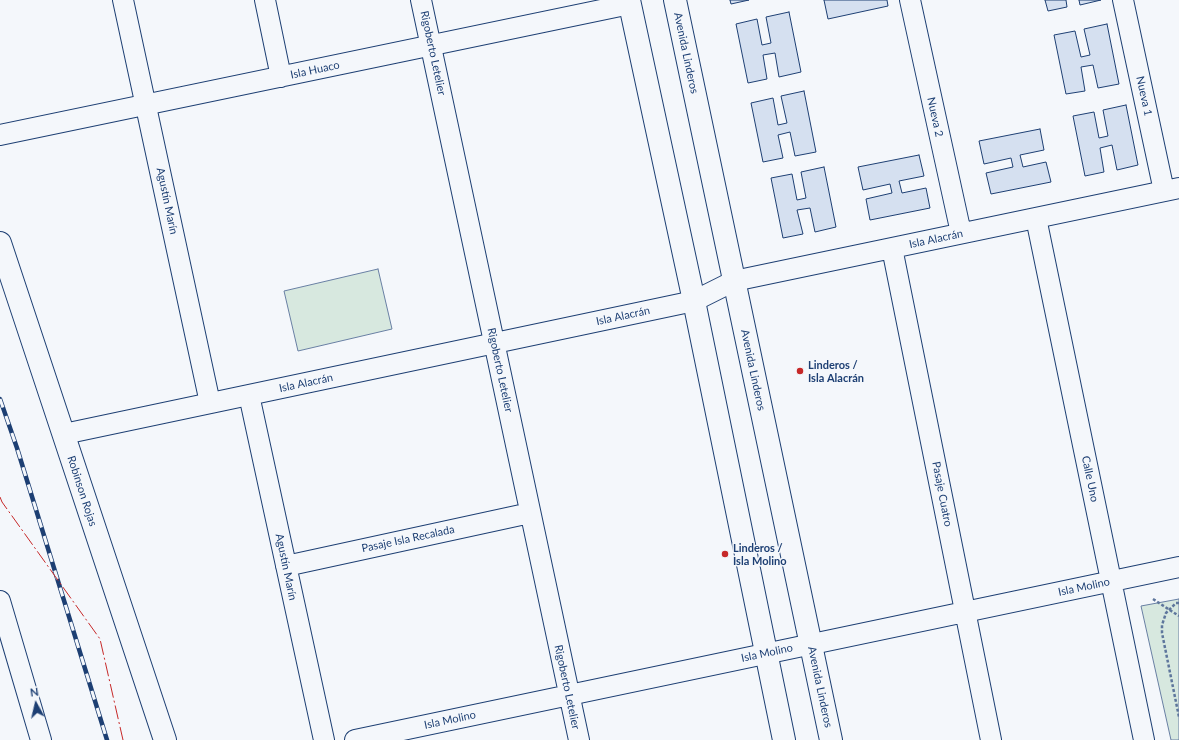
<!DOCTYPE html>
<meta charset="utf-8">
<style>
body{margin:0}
#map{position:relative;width:1179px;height:740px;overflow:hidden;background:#f4f7fb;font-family:Lato,sans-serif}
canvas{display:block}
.north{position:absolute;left:16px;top:684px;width:40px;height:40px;-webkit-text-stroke:3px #f4f7fb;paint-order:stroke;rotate:352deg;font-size:11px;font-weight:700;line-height:16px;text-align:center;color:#1d3f73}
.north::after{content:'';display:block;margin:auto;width:14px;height:18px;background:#1d3f73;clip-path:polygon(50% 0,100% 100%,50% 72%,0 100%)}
</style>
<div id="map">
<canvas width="1179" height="740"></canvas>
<div class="north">N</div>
</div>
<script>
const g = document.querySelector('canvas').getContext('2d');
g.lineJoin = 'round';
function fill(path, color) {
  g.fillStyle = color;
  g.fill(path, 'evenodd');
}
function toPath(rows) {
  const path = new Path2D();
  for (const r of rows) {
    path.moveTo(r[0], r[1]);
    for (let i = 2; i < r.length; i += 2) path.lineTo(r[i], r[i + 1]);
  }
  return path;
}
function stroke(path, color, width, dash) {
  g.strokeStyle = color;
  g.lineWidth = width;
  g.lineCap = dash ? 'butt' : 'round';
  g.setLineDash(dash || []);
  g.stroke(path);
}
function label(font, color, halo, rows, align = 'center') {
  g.font = font + ' Lato,sans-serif';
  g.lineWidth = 3;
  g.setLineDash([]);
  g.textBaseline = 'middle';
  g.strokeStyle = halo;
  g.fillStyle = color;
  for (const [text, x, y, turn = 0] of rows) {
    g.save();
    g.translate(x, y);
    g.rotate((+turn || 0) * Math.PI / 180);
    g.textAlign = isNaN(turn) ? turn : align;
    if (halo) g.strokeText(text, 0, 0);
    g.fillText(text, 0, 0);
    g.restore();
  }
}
const green = toPath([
 [378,269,392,329,298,351,284,291,378,269],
 [1179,599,1179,740,1171,740,1141,606,1179,599]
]);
const building = toPath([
 [730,0,749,0,731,4,730,0],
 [824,0,887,0,888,6,828,19,824,0],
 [1045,0,1066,0,1067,7,1048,11,1045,0],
 [1079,0,1101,0,1080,5,1079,0],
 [789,12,801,72,779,77,775,53,763,55,767,79,748,83,736,24,757,19,762,45,771,43,766,17,789,12],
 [1107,24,1119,84,1098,88,1093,65,1081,67,1085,91,1066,94,1054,35,1075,31,1081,57,1090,55,1084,29,1107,24],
 [804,91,816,152,795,156,790,132,778,135,783,158,763,162,751,103,773,98,778,125,787,123,781,96,804,91],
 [1126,105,1138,165,1117,170,1112,145,1100,148,1104,172,1085,176,1073,116,1094,112,1099,138,1108,136,1103,110,1126,105],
 [1040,129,1044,150,1020,155,1023,167,1046,162,1051,182,991,194,986,173,1013,167,1011,158,984,164,979,141,1040,129],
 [919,155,924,176,899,181,902,193,926,188,930,208,870,220,866,199,892,193,890,184,863,190,858,167,919,155],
 [824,167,836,227,815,232,810,208,797,210,803,234,783,238,771,178,792,174,797,200,806,198,801,172,824,167]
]);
const path = toPath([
 [1153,599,1179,616],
 [1179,603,1176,603,1166,613,1162,625,1162,633,1179,717]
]);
const street = toPath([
 [123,0,210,403],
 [265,0,281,77],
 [421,0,579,740],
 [910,0,961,233],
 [1123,0,1164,191],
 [0,135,630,4],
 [1036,218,1144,740],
 [892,248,991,740],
 [249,395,324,740],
 [64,434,694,301,734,281,1179,188],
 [286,566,530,513],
 [0,601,41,740],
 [355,740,1179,567]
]);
const secondary = toPath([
 [629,0,694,301,784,740],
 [675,0,831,740],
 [0,243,165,740]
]);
const rail = toPath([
 [0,399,17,448,107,740]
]);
const power = toPath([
 [0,497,2,502,100,639,123,740]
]);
const markers = [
 [800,371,4,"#c62828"],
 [725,554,4,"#c62828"]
];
const streetNames = [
 ["Rigoberto Letelier",433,53,78],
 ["Avenida Linderos",686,53,78],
 ["Isla Huaco",315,70,-12],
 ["Nueva 1",1144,96,78],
 ["Nueva 2",935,117,78],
 ["Agustín Marín",167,201,78],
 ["Isla Alacrán",936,239,-12],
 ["Isla Alacrán",623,316,-12],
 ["Rigoberto Letelier",500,370,78],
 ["Avenida Linderos",753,370,78],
 ["Isla Alacrán",306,383,-12],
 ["Calle Uno",1090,479,78],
 ["Robinson Rojas",82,491,72],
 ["Pasaje Cuatro",942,494,79],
 ["Pasaje Isla Recalada",408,539,-12],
 ["Agustín Marín",286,567,78],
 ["Isla Molino",1084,587,-12],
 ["Isla Molino",767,653,-12],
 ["Rigoberto Letelier",567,687,78],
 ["Avenida Linderos",820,687,78],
 ["Isla Molino",450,720,-12]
];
const poiNames = [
 ["Linderos /",808,365],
 ["Isla Alacrán",808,378],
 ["Linderos /",733,548],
 ["Isla Molino",733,561]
];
fill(green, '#d7e8df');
stroke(green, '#687fa3', 1);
fill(building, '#d5e0f0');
stroke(building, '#1d3f73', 1);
stroke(street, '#1d3f73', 22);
stroke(secondary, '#1d3f73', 24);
stroke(path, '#5e769c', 2.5, [3, 2]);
stroke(street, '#f4f7fb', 20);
stroke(secondary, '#f4f7fb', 22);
stroke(rail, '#1d3f73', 4.5);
stroke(rail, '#f4f7fb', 3, [9]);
stroke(power, '#c62828', 1, [14, 3, 2, 3]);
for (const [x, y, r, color] of markers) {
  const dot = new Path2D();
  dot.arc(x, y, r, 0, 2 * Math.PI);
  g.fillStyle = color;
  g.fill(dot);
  stroke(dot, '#f4f7fb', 1.5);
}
label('11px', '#1d3f73', '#f4f7fb', streetNames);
label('bold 11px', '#1d3f73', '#f4f7fb', poiNames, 'left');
</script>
